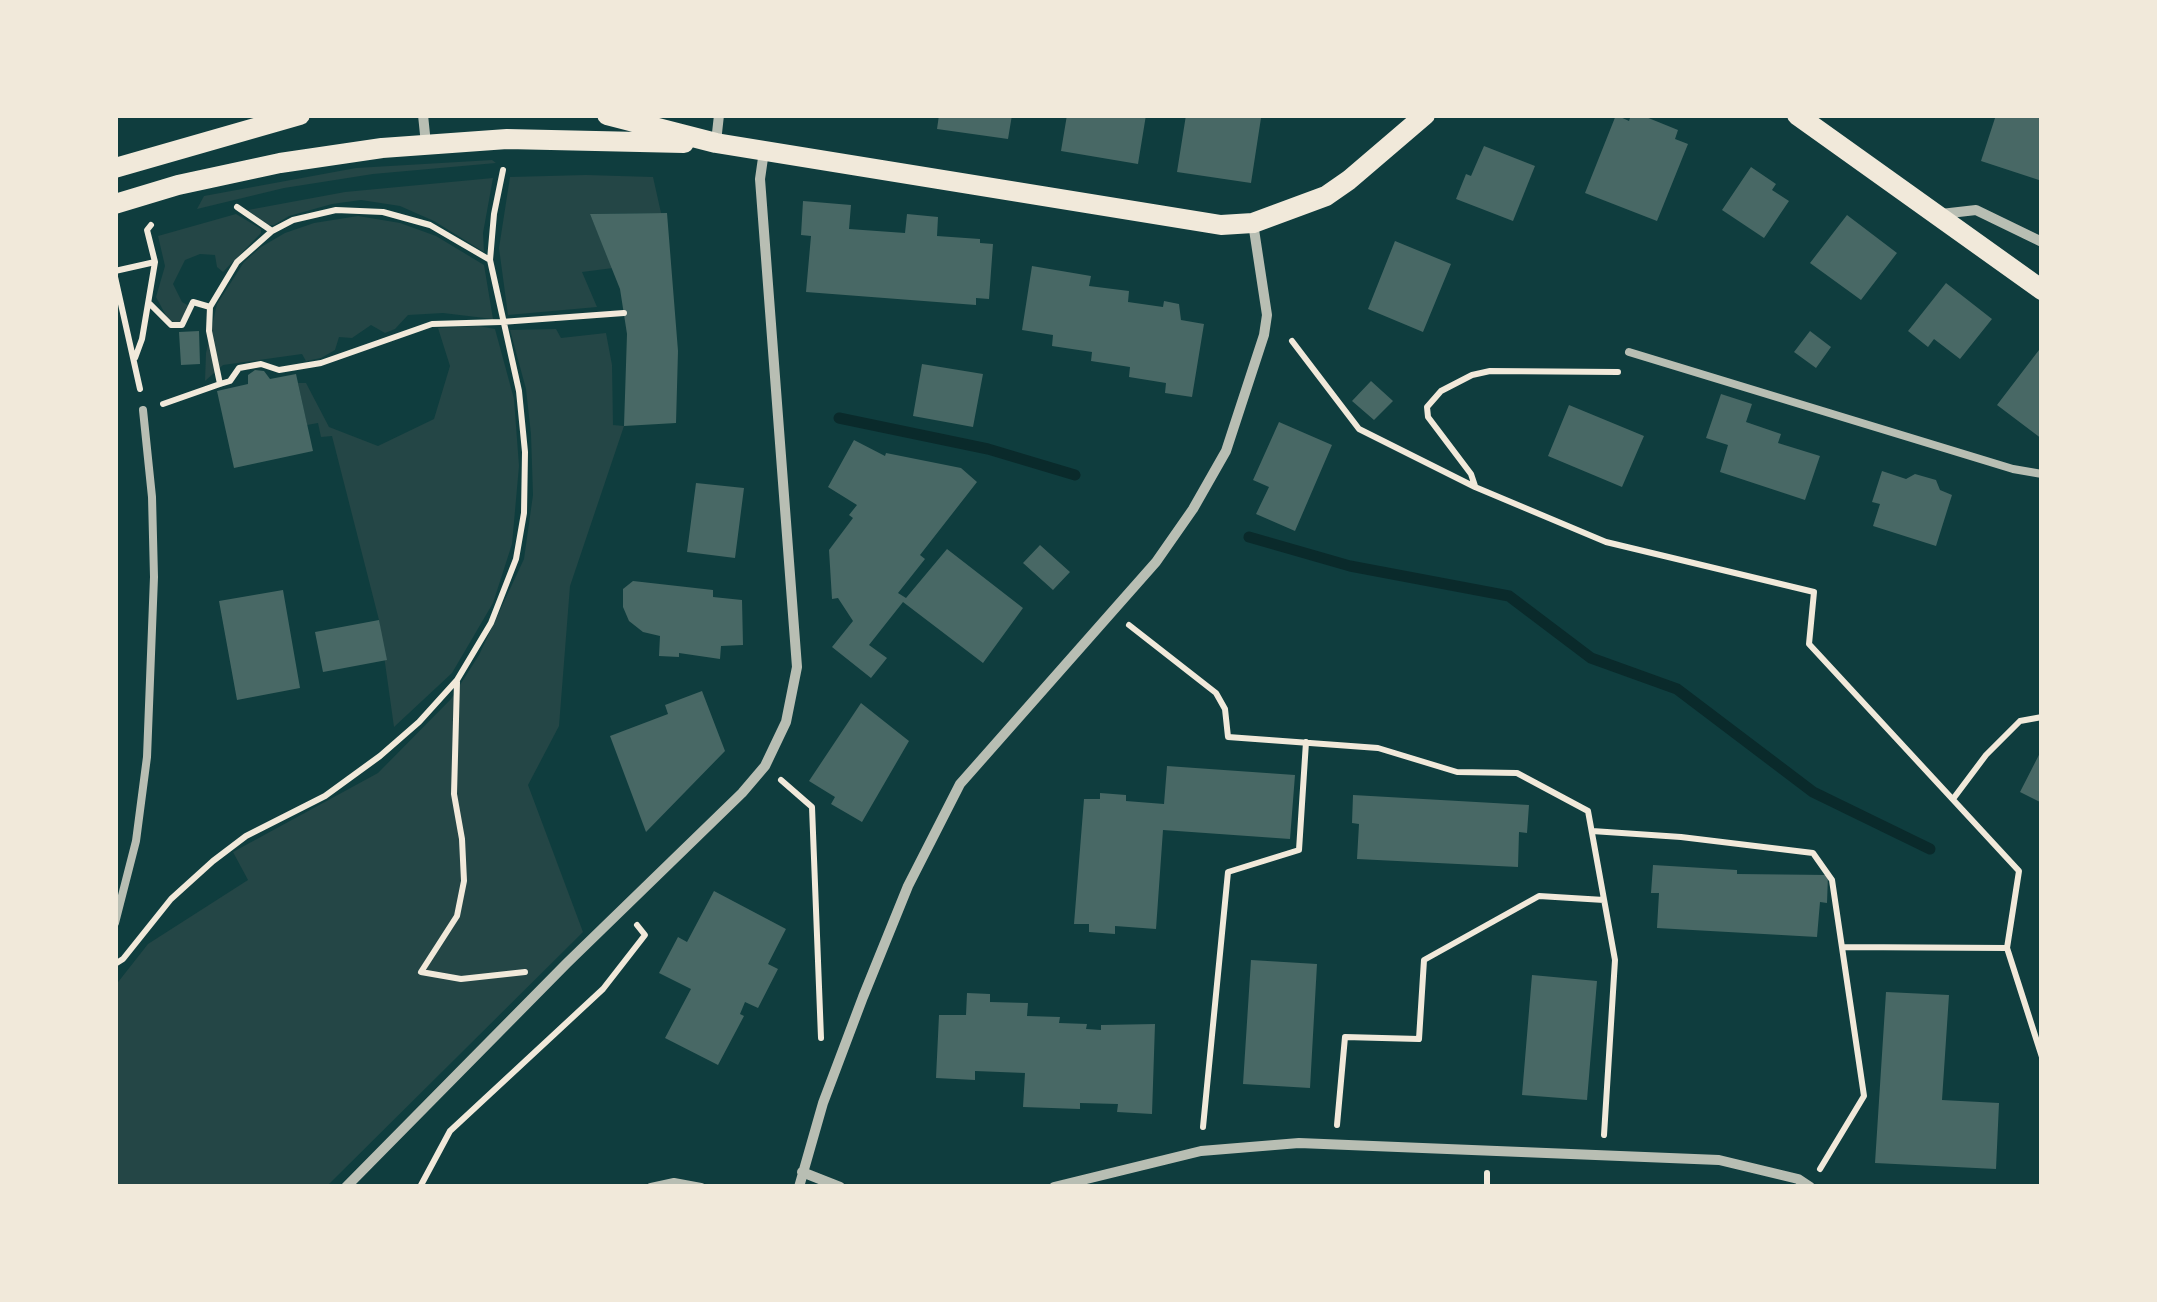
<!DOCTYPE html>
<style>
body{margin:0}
#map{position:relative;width:2157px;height:1302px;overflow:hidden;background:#0f3d3e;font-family:Jost,sans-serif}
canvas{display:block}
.frame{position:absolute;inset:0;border:118px solid #f1e9da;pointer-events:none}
</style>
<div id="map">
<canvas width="2157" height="1302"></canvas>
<div class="frame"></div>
</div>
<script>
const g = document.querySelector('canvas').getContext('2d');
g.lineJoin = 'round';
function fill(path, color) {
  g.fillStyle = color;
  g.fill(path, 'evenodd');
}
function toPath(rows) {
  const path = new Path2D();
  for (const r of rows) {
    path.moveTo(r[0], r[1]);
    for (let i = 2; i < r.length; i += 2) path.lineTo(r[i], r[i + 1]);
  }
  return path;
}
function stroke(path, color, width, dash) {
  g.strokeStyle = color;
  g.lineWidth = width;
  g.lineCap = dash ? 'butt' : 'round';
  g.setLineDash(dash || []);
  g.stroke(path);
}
const green = toPath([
 [492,160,496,163,373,174,284,188,197,209,204,196,356,168],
 [586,175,653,177,661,213,590,214,613,268,582,272,597,307,508,315,499,248,510,177],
 [493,178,483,233,484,252,434,221,400,206,361,200,332,204,289,216,274,225,266,225,248,210,345,192],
 [236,214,261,229,261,233,223,272,217,267,215,255,200,254,185,260,173,284,182,302,189,306,181,323,169,321,156,297,165,266,158,236],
 [358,216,400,223,436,236,484,265,493,319,443,313,408,315,395,329,385,333,371,325,352,338,339,337,335,350,321,358,306,361,302,354,223,365,205,381,206,353,217,304,244,262,261,247,285,233,314,223],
 [479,326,495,329,514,399,519,466,512,544,493,603,452,673,394,727,379,620,332,436,321,437,318,423,307,425,298,383,306,383,329,427,378,446,434,419,450,366,438,328],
 [556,329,561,338,606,333,612,365,613,425,624,426,570,586,559,726,528,785,583,932,326,1187,115,1187,115,986,148,944,248,880,233,852,378,773,451,699,479,655,524,559,533,495,531,434,526,389,510,330]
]);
const stream = toPath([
 [839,418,988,449,1075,475],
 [1249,537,1350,566,1509,596,1591,658,1677,689,1813,792,1930,849]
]);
const building = toPath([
 [939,115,1012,115,1008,139,937,129],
 [1067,115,1146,115,1138,164,1061,151],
 [1186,115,1261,118,1251,183,1177,172],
 [1616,115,1629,121,1631,115,1641,115,1678,130,1675,139,1688,144,1657,221,1585,193],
 [1996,115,2042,115,2042,181,1981,161],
 [1484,146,1535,166,1513,221,1456,199,1466,174,1471,176],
 [1751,167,1776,184,1772,190,1789,201,1764,238,1722,210],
 [803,201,851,205,849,229,905,233,907,214,938,217,937,236,980,239,980,243,993,244,989,299,976,298,976,305,806,292,811,236,801,235],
 [667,213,678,351,676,423,624,426,627,334,620,289,590,214],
 [1847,215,1897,253,1861,300,1810,263],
 [1395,241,1451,264,1423,332,1368,309],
 [1032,266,1091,276,1089,286,1129,291,1128,302,1163,307,1164,301,1179,304,1181,320,1204,324,1192,397,1165,393,1166,383,1129,377,1130,367,1091,361,1092,352,1052,346,1053,335,1022,330],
 [1946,283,1992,319,1960,359,1934,339,1928,347,1908,331],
 [199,331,200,364,181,365,179,332],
 [1810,331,1831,347,1816,368,1794,352],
 [2039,350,2042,352,2042,439,1997,405],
 [922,364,983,374,973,427,913,416],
 [255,370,264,371,270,379,296,374,313,451,234,468,217,391,248,384,248,375],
 [1371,381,1393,401,1374,420,1352,401],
 [1721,394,1752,404,1746,422,1781,434,1778,443,1820,456,1805,500,1720,472,1728,445,1706,438],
 [1569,405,1644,436,1622,487,1548,456],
 [1279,422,1332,445,1295,531,1256,514,1269,487,1253,480],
 [854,440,885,456,886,453,961,468,977,482,920,555,925,559,898,593,906,598,947,549,1023,608,983,663,903,602,869,645,887,658,871,678,832,647,853,621,838,598,832,599,829,550,853,518,849,515,857,505,828,487],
 [1882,471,1906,479,1915,474,1936,480,1940,490,1952,495,1936,546,1873,526,1880,504,1872,502],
 [696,483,744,488,735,558,687,552],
 [1040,545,1070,572,1053,590,1023,563],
 [633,581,713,590,713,597,742,600,743,645,721,646,720,659,679,653,679,657,659,656,660,636,643,632,629,621,623,607,623,589],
 [283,590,300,688,237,700,219,601],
 [379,620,387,660,323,672,315,632],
 [702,691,725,751,646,832,610,736,668,714,665,705],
 [861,703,909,741,862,822,831,804,835,797,809,781],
 [2042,749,2042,803,2020,792],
 [1167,766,1295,775,1290,839,1163,830,1156,929,1115,926,1115,934,1089,932,1089,924,1074,924,1084,799,1100,799,1100,793,1126,795,1126,801,1164,804],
 [1353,795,1529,805,1527,833,1519,832,1518,867,1357,859,1359,824,1352,823],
 [1653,865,1737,870,1737,874,1828,875,1827,903,1820,902,1817,937,1657,928,1659,893,1651,893],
 [714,891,786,929,768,964,778,969,758,1008,745,1002,740,1014,744,1016,718,1065,665,1038,691,989,659,973,678,937,687,942],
 [1251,960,1317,964,1310,1088,1243,1084],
 [1532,975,1597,981,1587,1100,1522,1095],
 [1886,992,1949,995,1942,1100,1999,1103,1996,1169,1875,1163],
 [967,993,990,994,990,1002,1028,1003,1027,1016,1060,1017,1059,1023,1087,1024,1086,1029,1101,1030,1101,1025,1155,1024,1152,1114,1117,1112,1118,1104,1080,1103,1080,1109,1023,1107,1025,1073,975,1071,975,1080,936,1078,939,1015,966,1015]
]);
const path = toPath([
 [237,207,272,231],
 [490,260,494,214,503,170],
 [115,271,155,262],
 [115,277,140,389],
 [150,304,171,325,182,325,193,302,210,307],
 [1292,341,1359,429,1475,487,1606,542,1814,592,1809,644,2019,871,2007,948,2042,1057],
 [135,358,142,339,155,262,147,230,151,225],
 [220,384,230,381,239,368,261,364,279,370,321,363,432,324,501,322,624,313],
 [1475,486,1471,474,1428,417,1427,407,1441,391,1472,375,1490,371,1618,372],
 [1129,625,1216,693,1225,709,1228,737,1378,748,1457,772,1517,773,1588,811,1615,960,1604,1135],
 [457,682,454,794,462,839,464,881,457,916,421,972,461,979,525,972],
 [781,780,812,807,821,1038],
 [1953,799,1986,755,2020,721,2042,717],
 [1592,831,1681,837,1813,853,1832,880,1864,1096,1820,1169],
 [1842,947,2007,948],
 [115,964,123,959,171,899,213,861,246,836,325,796,380,756,419,722,457,680,491,623,516,559,524,513,525,452,519,391,490,260,430,225,383,212,336,210,293,220,272,231,237,262,210,307,209,331,220,384,163,404],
 [1337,1125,1345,1037,1419,1039,1424,960,1539,896,1604,900],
 [1203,1127,1228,872,1299,850,1306,742],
 [420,1187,450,1131,603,989,645,935,637,925],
 [1487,1187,1487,1173]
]);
const service = toPath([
 [1629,352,2013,469,2042,474],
 [115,923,136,841,147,757,154,577,152,497,143,410],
 [651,1187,674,1182,701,1187]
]);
const minor = toPath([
 [423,115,426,144],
 [716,142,719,115],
 [1941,214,1976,210,2042,242],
 [802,1172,840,1187],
 [346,1187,567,963,742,793,765,766,786,722,797,667,760,179,764,151],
 [799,1187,823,1103,863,997,908,886,960,784,1156,562,1193,509,1226,451,1264,335,1267,315,1253,223],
 [1054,1187,1201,1151,1299,1143,1719,1160,1798,1179,1810,1187]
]);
const secondary = toPath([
 [607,115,716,143,1221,225,1253,223,1326,196,1349,180,1425,115],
 [1797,115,2042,290],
 [115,168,300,115],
 [115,204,178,185,280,163,382,148,507,139,684,143]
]);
fill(green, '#244646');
stroke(stream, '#0a2a2b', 11);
fill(building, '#486865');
stroke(path, '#f1e9da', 6);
stroke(service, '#b8beb3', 8);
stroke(minor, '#b8beb3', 10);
stroke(secondary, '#f1e9da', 20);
</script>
